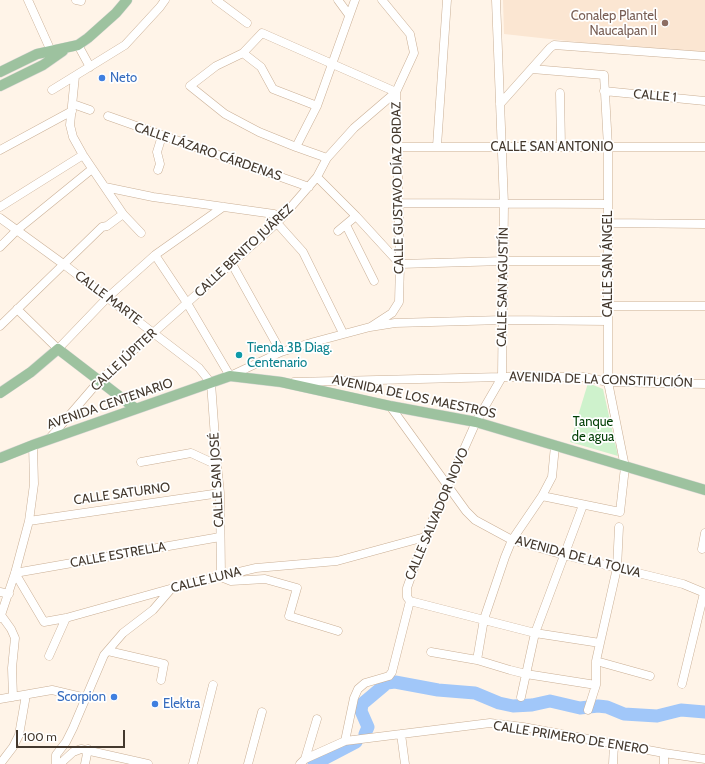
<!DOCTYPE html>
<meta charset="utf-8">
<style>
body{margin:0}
#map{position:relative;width:705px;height:764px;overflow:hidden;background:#fff4e8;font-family:Cabin,sans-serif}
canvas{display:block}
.scale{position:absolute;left:16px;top:730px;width:109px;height:18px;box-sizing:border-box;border:2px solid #44392e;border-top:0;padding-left:5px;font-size:12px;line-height:14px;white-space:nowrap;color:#44392e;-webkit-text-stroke:3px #fff;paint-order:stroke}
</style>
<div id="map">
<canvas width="705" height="764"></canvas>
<div class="scale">100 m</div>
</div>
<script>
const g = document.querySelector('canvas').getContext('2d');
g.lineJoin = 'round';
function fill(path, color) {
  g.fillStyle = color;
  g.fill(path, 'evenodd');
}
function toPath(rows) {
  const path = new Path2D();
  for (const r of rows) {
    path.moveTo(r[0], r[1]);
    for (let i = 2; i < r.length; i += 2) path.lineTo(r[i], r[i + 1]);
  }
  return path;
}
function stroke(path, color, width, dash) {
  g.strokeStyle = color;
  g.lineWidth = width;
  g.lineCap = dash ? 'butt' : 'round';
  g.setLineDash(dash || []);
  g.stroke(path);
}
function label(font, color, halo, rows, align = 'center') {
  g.font = font + ' Cabin,sans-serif';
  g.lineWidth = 3.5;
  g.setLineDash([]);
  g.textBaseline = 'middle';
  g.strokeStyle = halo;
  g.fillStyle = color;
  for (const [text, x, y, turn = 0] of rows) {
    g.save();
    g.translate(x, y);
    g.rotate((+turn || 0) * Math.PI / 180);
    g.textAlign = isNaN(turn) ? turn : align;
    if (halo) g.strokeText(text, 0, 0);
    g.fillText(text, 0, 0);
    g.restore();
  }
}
const built = toPath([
 [503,0,705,0,705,53,623,47,504,34]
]);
const green = toPath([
 [588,383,603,389,618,456,570,442]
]);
const river = toPath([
 [365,734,368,727,361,711,362,704,387,683,395,682,438,690,475,693,499,703,513,706,532,705,550,701,580,708,598,706,607,707,624,714,657,716,681,710,705,712],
 [314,764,356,742]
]);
const minor = toPath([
 [28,0,51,51],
 [76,0,81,1],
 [216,0,247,23],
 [338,0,349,15],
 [78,45,90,67],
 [243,53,261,67,273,89,317,106],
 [532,69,604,75,608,147,608,382,625,467,620,512,542,496],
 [75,76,70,125,73,137,83,155,123,214,141,233],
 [52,90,125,45,160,7,165,0],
 [604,91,705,101],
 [560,93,561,146],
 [73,104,90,110],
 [500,104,550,48,554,45,705,56],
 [108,116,309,187],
 [437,146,447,0],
 [296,147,317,106,355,0],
 [398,147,705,147],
 [0,150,72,111],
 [327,158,296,147,259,132,225,114,190,86,216,66,243,53,262,33,396,92],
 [158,170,160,164,157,152,162,136],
 [317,177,356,216,400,264,504,261,608,261],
 [105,187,153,197,274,214],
 [399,203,608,204],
 [0,207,83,155],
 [0,218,66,266,199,368,211,383,217,465,220,493,221,577,231,581,265,579,297,588,289,616,338,631],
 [277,223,303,252,343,333],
 [608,223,705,224],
 [346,225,374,281],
 [338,231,356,216],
 [0,247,17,230,92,169],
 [155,255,187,303,230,376,281,352,314,342,370,327,395,323,503,320,608,321],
 [232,264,281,352],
 [608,306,705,306],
 [17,309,58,349,107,298,155,255,223,207],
 [0,326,102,227,107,226,123,214],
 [372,326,392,313,399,302,400,264,396,92,414,53,410,34,382,0],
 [294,382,502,377,584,377,608,382,705,384],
 [390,406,466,511,475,520,512,540,564,555,683,584,705,593],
 [49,439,99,381,277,223,317,177,327,158,354,128,396,92],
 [141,462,191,453,217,465],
 [29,521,220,493],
 [220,537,15,573,44,622,66,618,184,585,256,568,337,561,425,537],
 [702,549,705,533],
 [0,592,9,594],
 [410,601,535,633,600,643],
 [1,615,11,629,15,638,12,668,13,697],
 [0,618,15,573,29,521,34,484,33,445],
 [108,651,164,664,161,680],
 [431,652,477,660,510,670,526,674,596,685],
 [49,656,66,618],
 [477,660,484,619,505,557,512,540,542,496,552,477,555,446],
 [596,661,650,676],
 [682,684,704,593],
 [521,697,535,633,583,505],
 [0,699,52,690,86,698],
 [588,710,596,685,596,661,600,643,617,568,619,527],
 [401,734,405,764],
 [345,741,354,698,358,689,365,683,389,676,392,672,410,601,407,597,407,588,425,537,476,422,502,377,504,204,496,0],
 [664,753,664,764],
 [305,759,317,719],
 [0,764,13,747,19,735,26,695],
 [56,764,56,755,66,742,73,728,104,655,123,633,153,610,171,589],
 [56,764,62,762,73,752,81,749,148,764],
 [85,764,88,749],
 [193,764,213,685],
 [248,764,262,712],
 [300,764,305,759,345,741,490,723,523,727,664,753,705,759],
 [613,764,614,744]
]);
const major = toPath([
 [0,72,37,54,78,45,88,38,116,13,127,0],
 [0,86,43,65,63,51],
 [0,393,31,372,58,349,136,409],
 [0,458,33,445,230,376,281,382,390,406,476,422,705,490]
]);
const markers = [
 [665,23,4,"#8d6e63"],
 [102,78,4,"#3f7fe0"],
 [239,355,4,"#0f9aa8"],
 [114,697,4,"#3f7fe0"],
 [155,704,4,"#3f7fe0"]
];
const educationNames = [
 ["Conalep Plantel",657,16],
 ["Naucalpan II",657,31]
];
const shopNames = [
 ["Neto",110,78],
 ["Scorpion",106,697,"right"],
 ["Elektra",163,704]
];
const streetNames = [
 ["CALLE 1",655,96,5],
 ["CALLE SAN ANTONIO",552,147],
 ["CALLE LÁZARO CÁRDENAS",208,152,19],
 ["CALLE GUSTAVO DÍAZ ORDAZ",398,188,-91],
 ["CALLE BENITO JUÁREZ",244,251,-43],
 ["CALLE SAN ÁNGEL",608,264,-90],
 ["CALLE SAN AGUSTÍN",503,287,-89],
 ["CALLE MARTE",108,298,37],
 ["CALLE JÚPITER",124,360,-43],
 ["AVENIDA DE LA CONSTITUCIÓN",601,380,2],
 ["AVENIDA DE LOS MAESTROS",414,397,12],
 ["AVENIDA CENTENARIO",110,404,-19],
 ["CALLE SAN JOSÉ",217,480,-93],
 ["CALLE SATURNO",122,494,-8],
 ["CALLE SALVADOR NOVO",437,514,-67],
 ["CALLE ESTRELLA",118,555,-10],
 ["AVENIDA DE LA TOLVA",578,557,15],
 ["CALLE LUNA",206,580,-14],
 ["CALLE PRIMERO DE ENERO",571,738,9]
];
const cultureNames = [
 ["Tienda 3B Diag.",247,348],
 ["Centenario",247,363]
];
const parkNames = [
 ["Tanque",593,422],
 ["de agua",593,437]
];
fill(built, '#fbe6d2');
fill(green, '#cef2cc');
stroke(river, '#a1c7f9', 13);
stroke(minor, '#caaf95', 9);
stroke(major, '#dad7d5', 11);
stroke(minor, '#fff', 8);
stroke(major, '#9dc29f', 10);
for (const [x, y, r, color] of markers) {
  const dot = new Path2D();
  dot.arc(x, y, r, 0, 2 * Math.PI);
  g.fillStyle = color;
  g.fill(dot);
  stroke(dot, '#fff', 1.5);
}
label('13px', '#785e54', '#fff', educationNames, 'right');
label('13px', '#366cbe', '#fff', shopNames, 'left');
label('13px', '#44392e', '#fff', streetNames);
label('13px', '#0d838f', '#fff', cultureNames, 'left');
label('13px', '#003e04', '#fff', parkNames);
</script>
